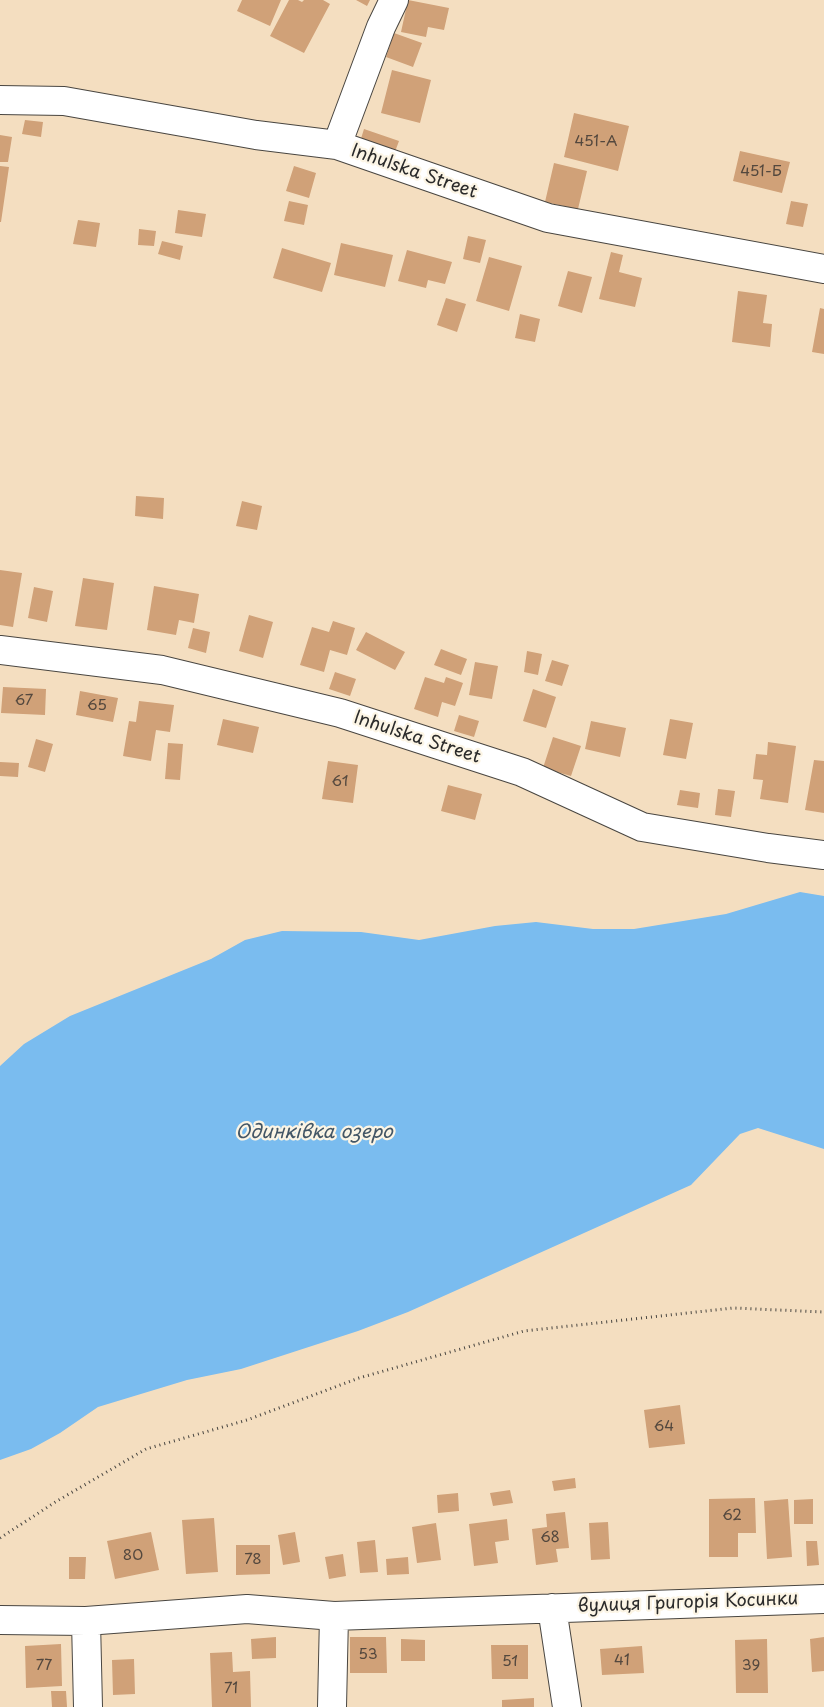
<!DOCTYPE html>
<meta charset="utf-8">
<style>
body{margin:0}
canvas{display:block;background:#f4dec0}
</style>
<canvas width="824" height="1707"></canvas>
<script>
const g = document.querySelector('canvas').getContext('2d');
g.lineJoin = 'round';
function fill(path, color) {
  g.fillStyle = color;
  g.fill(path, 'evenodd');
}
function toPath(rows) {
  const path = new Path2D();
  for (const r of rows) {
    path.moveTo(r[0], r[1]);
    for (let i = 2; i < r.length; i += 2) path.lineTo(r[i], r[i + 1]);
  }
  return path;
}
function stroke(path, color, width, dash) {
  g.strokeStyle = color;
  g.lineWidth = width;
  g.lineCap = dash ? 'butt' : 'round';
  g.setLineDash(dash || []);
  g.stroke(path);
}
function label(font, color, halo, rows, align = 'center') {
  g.font = font + ' "Playpen Sans",sans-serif';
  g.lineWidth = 4.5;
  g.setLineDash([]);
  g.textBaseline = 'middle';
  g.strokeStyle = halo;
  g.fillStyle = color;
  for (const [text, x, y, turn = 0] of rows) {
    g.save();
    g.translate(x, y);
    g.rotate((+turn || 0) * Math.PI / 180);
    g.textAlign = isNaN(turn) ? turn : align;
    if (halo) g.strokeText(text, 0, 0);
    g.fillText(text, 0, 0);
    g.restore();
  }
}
const water = toPath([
 [800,892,824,896,824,1149,758,1128,740,1134,691,1185,408,1312,358,1331,241,1369,187,1380,98,1407,60,1433,31,1449,0,1460,0,1066,24,1044,70,1016,211,959,245,940,282,931,361,932,419,940,495,926,536,922,593,929,634,929,726,914]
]);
const building = toPath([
 [242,0,281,0,270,26,237,11],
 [289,0,298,0,302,2,304,0,323,0,330,4,304,53,270,36],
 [356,0,370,0,367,6],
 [408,0,449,8,444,30,428,27,426,37,401,32],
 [394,33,422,43,413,67,386,57],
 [392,70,431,80,420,123,381,113],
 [574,113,629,126,618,171,564,157],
 [25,120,43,122,41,137,22,134],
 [364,129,399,141,393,157,359,145],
 [0,135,12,137,8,162,0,162],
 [740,151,790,162,782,193,733,181],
 [554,163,587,171,578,209,545,202],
 [0,166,9,167,1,222,0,222],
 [294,166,316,173,309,198,286,191],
 [289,201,308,205,304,225,284,221],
 [791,201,808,204,803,227,786,224],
 [178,210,206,214,202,237,175,233],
 [78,220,100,223,96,247,73,244],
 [139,229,156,231,154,246,138,245],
 [468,236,486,240,480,263,463,259],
 [162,241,183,246,180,260,158,254],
 [341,243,393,255,385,287,334,275],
 [282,248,331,263,322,292,273,278],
 [407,250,452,262,445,284,428,280,426,288,398,281],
 [611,252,623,255,619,272,642,278,635,307,599,299],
 [489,257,522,266,509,311,476,301],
 [568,271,592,277,582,313,558,306],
 [738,291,767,295,763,323,772,324,770,347,732,342],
 [446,298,466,304,457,332,437,325],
 [820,308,824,309,824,354,812,352],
 [520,314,540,319,535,342,515,338],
 [136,496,164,498,163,519,135,516],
 [242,501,262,506,257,530,236,526],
 [0,570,22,573,13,627,0,625],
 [83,578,114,583,107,630,75,626],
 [154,586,199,594,194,623,179,620,176,635,147,630],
 [34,587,53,591,47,622,28,618],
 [249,615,273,622,263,658,239,651],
 [333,621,355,628,347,655,330,650,324,672,300,665,312,627,329,632],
 [193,628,210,632,206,653,188,648],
 [366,632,405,652,395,670,356,650],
 [441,649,467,659,461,675,434,665],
 [527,651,542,654,538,675,524,672],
 [552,660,569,665,562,686,545,681],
 [475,662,498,666,492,699,469,695],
 [335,672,356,679,350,696,329,689],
 [425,677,444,683,446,677,463,683,455,706,442,702,438,717,414,709],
 [3,687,46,689,45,715,1,713],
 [533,689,556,697,546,728,523,721],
 [80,691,118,698,113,722,76,715],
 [139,701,174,705,170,732,156,730,151,761,123,756,129,721,136,722],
 [459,715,479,721,474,737,454,731],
 [223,719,259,727,253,753,217,745],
 [670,719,693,723,686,759,663,755],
 [591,721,626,728,620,757,585,749],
 [553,737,581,746,571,776,543,768],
 [36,739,53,744,45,772,28,767],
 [768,742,796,746,788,803,760,799,763,780,753,779,756,754,767,755],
 [168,743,183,744,180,780,165,779],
 [814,760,824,761,824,813,805,810],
 [328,761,358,765,353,803,322,799],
 [0,762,19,763,18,777,0,776],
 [448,785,482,794,475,820,441,811],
 [718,789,735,791,731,817,715,815],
 [680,790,700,793,698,808,677,805],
 [680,1405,685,1444,649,1448,644,1410],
 [575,1478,576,1488,554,1491,552,1481],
 [510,1490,513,1503,493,1506,490,1493],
 [458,1493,459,1511,438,1513,437,1495],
 [755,1498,756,1533,738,1533,738,1557,709,1557,709,1499],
 [788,1499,792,1557,767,1559,764,1501],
 [813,1499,813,1524,794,1524,794,1500],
 [565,1512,569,1548,556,1549,558,1562,536,1565,532,1529,547,1527,546,1514],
 [214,1518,218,1572,186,1574,182,1520],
 [507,1519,509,1540,495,1542,498,1563,474,1566,469,1524],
 [608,1522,610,1559,591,1560,589,1523],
 [436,1523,441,1560,417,1563,412,1527],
 [151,1532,159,1570,115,1579,107,1541],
 [295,1532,300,1562,283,1565,278,1535],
 [375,1540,378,1572,360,1573,357,1542],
 [806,1541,817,1541,819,1565,807,1566],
 [236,1545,270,1545,270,1574,236,1575],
 [343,1554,346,1576,329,1579,325,1557],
 [69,1557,86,1557,85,1579,69,1579],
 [408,1557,409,1574,387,1575,386,1559],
 [276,1637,276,1658,252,1659,251,1639],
 [350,1637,386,1637,387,1673,350,1673],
 [824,1637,824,1671,812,1672,810,1639],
 [401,1639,425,1640,425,1661,401,1661],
 [767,1639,768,1693,736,1693,735,1640],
 [61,1644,62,1686,26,1688,25,1646],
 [491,1645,528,1645,528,1679,492,1679],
 [642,1646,644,1673,602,1675,600,1649],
 [232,1652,233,1672,250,1671,251,1707,212,1707,210,1653],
 [134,1659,135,1694,113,1695,112,1660],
 [51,1691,66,1691,67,1707,52,1707],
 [534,1698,534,1707,502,1707,502,1700]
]);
const path = toPath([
 [0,1538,57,1501,146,1449,247,1420,359,1378,524,1331,733,1308,824,1312]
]);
const minor = toPath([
 [0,100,64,101,256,135,337,145,548,218,824,269],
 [337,145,381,27,394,0],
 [0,650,162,670,340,713,522,772,642,827,768,848,824,855],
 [552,1608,567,1707],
 [0,1620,86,1621,247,1609,334,1616,824,1599],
 [86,1621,88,1707],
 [332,1707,334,1616]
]);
const numberNames = [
 ["451-А",596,142],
 ["451-Б",761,172],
 ["67",24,701],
 ["65",97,706],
 ["61",340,782],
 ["64",664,1427],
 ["62",732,1516],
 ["68",550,1538],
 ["80",133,1556],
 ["78",253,1560],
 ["53",368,1655],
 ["41",622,1661],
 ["51",510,1662],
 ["77",44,1666],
 ["39",751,1666],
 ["71",231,1689]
];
const streetNames = [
 ["Inhulska Street",414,172,19],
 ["Inhulska Street",417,738,18],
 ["вулиця Григорія Косинки",688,1603,-2]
];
const waterNames = [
 ["Одинківка озеро",314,1133]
];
fill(water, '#7abcef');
fill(building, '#d0a178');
stroke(minor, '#494641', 30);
stroke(path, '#494641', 3, [1, 4]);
stroke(minor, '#fff', 28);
label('15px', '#54483e', null, numberNames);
label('18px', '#2b2b2b', '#fcf5e5', streetNames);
label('italic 19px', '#435666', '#fcf5e5', waterNames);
</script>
